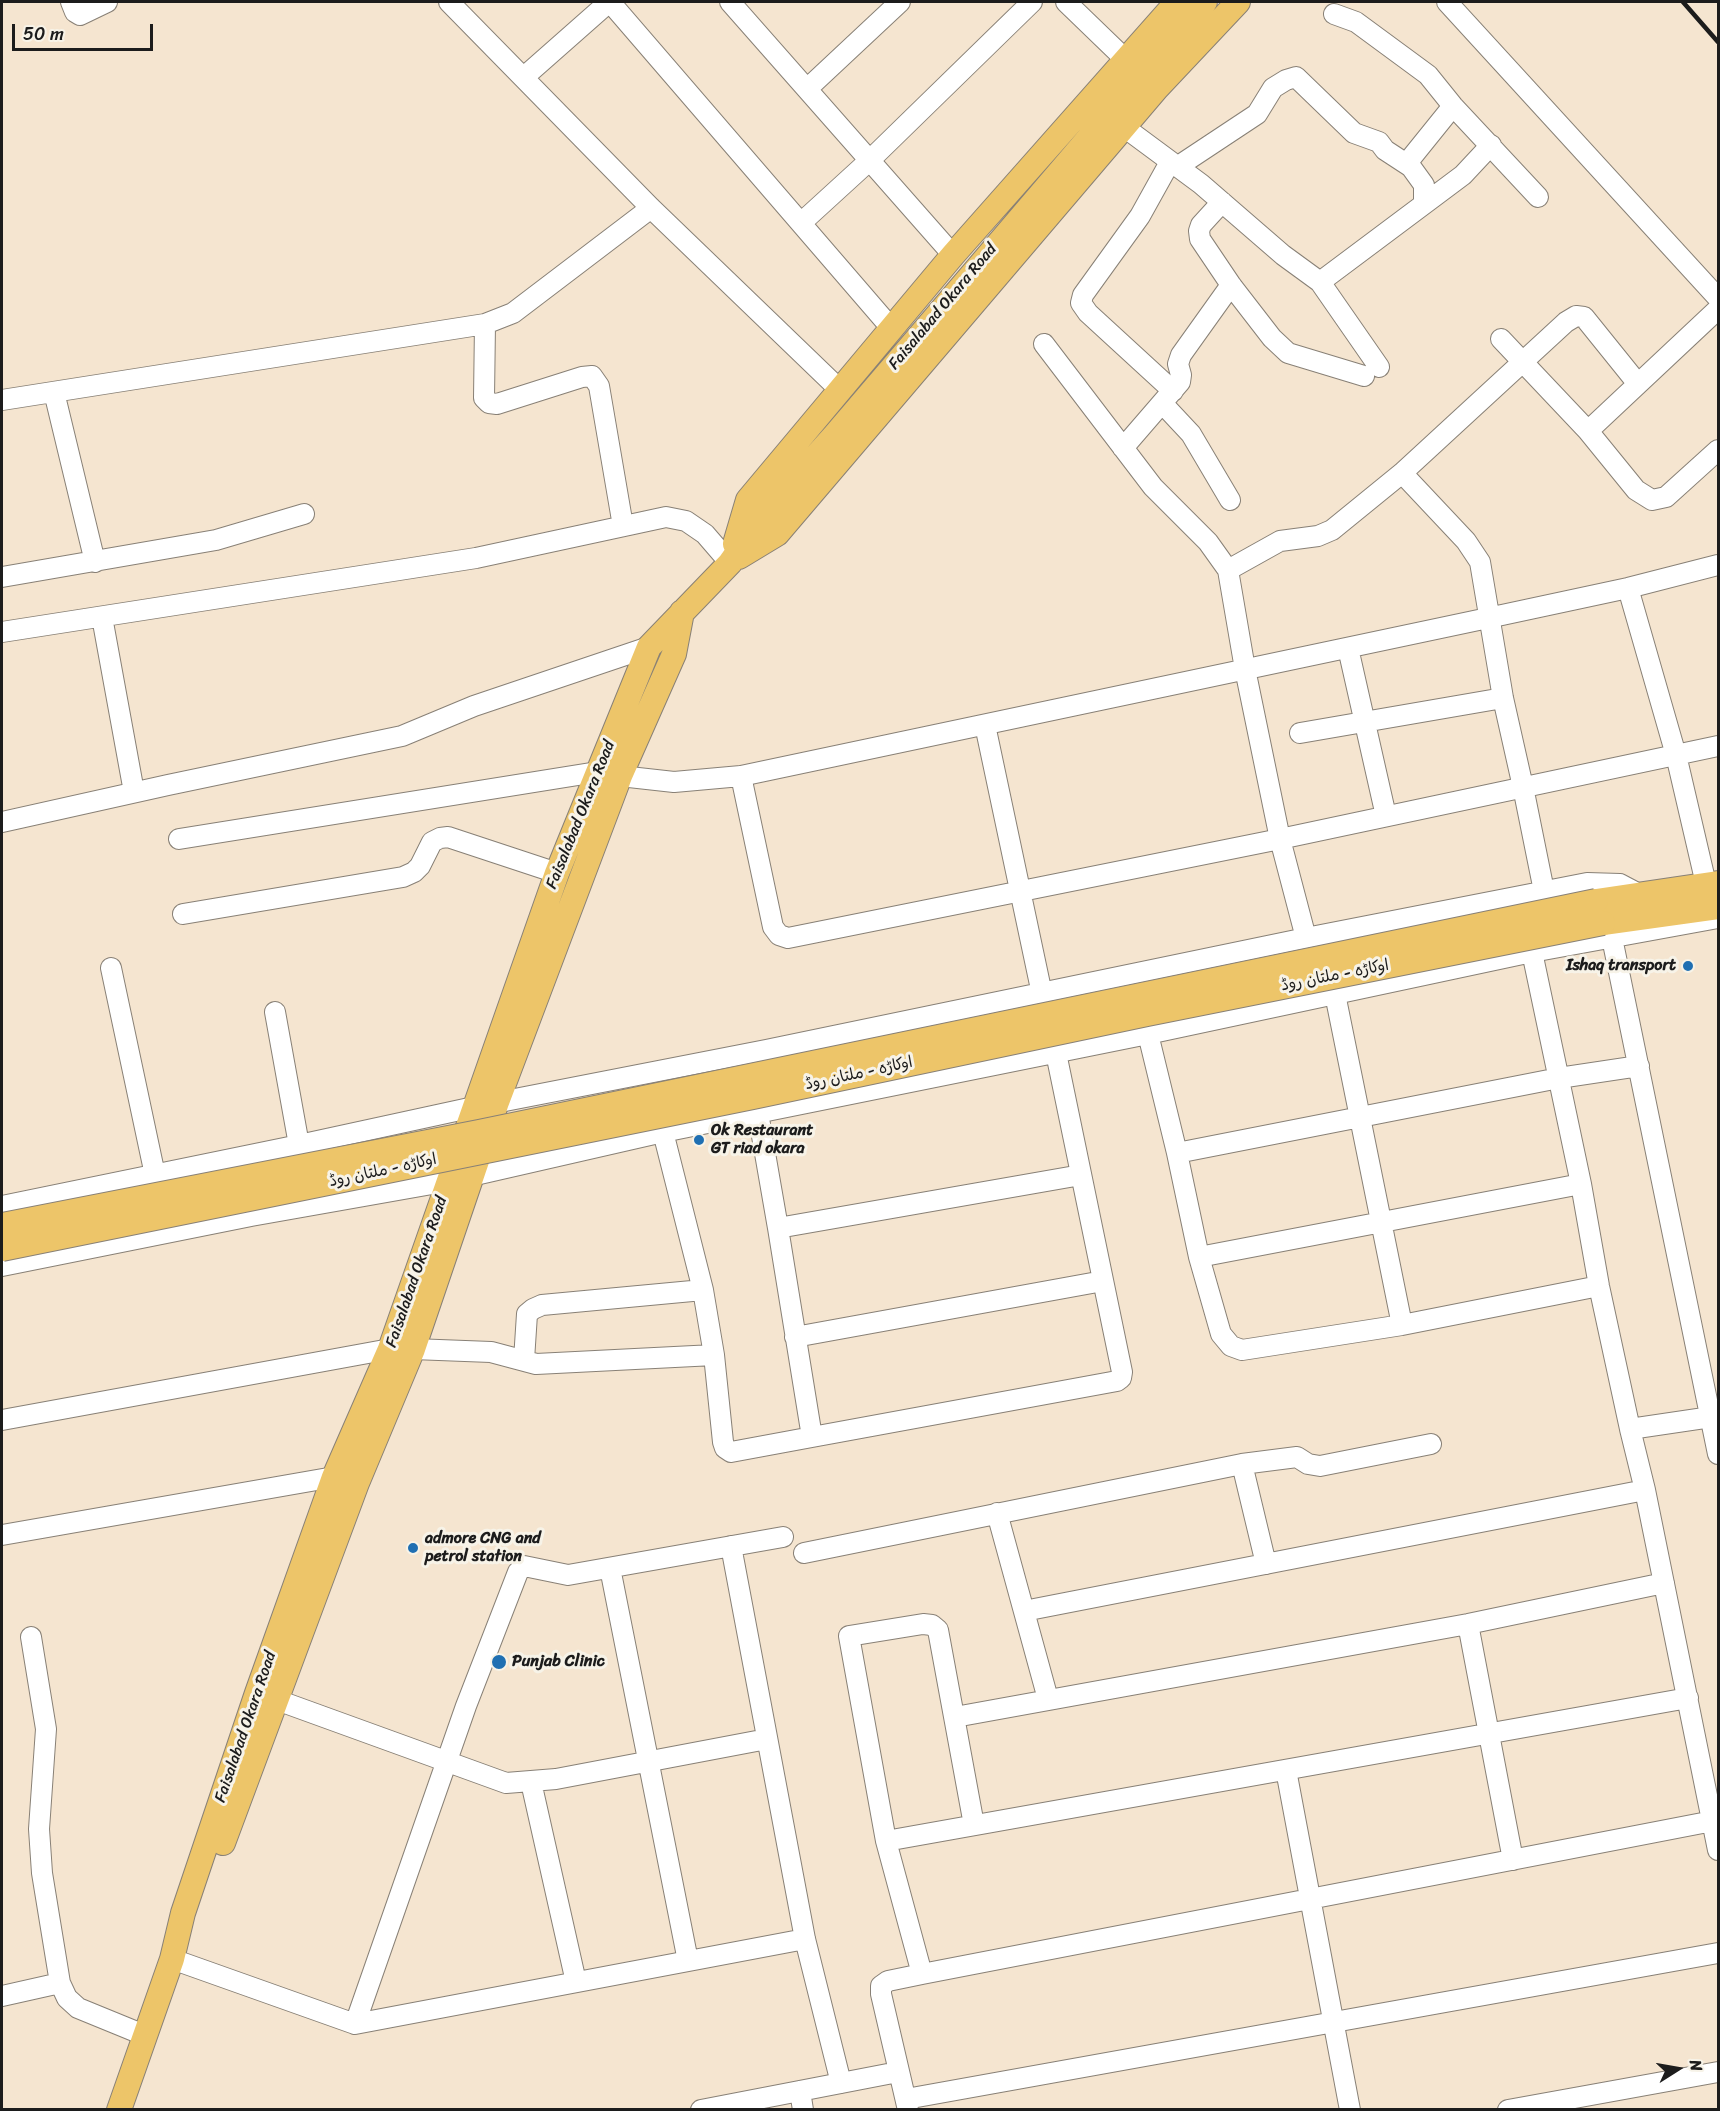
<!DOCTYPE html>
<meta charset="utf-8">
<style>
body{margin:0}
#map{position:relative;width:1720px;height:2111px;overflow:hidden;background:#f5e5d0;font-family:Sriracha,sans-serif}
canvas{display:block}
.frame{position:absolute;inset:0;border:3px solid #1c1c1c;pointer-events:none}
.north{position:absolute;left:1648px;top:2039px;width:60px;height:60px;-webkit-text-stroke:4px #f7f3e8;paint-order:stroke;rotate:79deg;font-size:16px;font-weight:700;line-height:24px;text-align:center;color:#1c1c1c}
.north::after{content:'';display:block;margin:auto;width:21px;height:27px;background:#1c1c1c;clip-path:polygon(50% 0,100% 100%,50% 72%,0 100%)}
.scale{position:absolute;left:12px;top:24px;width:141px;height:27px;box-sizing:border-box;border:3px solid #1c1c1c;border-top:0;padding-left:8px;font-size:18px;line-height:21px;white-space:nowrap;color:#1c1c1c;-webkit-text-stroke:4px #f7f3e8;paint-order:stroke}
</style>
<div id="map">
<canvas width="1720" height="2111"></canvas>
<div class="frame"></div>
<div class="north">N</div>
<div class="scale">50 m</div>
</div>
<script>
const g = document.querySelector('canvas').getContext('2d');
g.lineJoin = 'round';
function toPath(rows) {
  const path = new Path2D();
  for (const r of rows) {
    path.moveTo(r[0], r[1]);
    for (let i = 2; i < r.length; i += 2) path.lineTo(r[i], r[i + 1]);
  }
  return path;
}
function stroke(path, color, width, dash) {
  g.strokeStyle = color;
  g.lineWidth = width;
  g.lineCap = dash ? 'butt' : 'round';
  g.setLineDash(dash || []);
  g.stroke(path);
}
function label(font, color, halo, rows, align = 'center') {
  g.font = font + ' Sriracha,"Playpen Sans Arabic",sans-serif';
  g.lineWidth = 6;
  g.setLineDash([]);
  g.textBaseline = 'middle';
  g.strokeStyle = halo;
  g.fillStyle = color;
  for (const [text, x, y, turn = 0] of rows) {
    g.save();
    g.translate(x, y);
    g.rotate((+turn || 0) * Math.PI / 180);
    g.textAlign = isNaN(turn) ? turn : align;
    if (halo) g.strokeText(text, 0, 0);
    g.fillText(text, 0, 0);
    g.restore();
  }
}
const minor = toPath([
 [71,2,75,12,80,15,107,2],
 [449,2,651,208,840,390],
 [610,2,892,329],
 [730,2,953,255],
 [1066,2,1126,60],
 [1447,2,1718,298],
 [1334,14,1356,22,1428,75,1453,106,1538,197],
 [524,77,609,2],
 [807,89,900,2],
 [1124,127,1201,184,1283,255,1320,282,1379,367],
 [1170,162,1140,216,1083,295,1081,303,1088,313,1173,391],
 [1407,163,1453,106],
 [1177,167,1257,114,1273,88,1286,80,1296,77,1354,133,1379,142,1385,150,1411,167,1424,185,1424,203],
 [1222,202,1201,225,1199,231,1200,239,1231,285,1272,338,1288,353,1364,376],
 [801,223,870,160,1032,2],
 [1320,282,1463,175,1491,145],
 [485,324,484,398,489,403,497,404,582,377,592,376,599,386,623,526],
 [1501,339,1588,431,1636,490,1652,500,1666,497,1718,450],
 [1044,344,1153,487,1208,542,1228,570,1245,669,1280,839,1306,938],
 [54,392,95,562],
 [2,400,485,324,513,313,651,208],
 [1162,403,1191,434,1230,500],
 [1588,431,1718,309],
 [1123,448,1180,382,1181,375,1178,364,1181,355,1231,285],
 [1402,473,1466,541,1480,562,1503,698,1523,787,1544,891],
 [1228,570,1280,541,1318,536,1332,530,1402,473,1566,322,1576,316,1584,317,1638,384],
 [2,577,216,540,304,514],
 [1628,588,1676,755,1706,884],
 [102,617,134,792],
 [2,632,476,558,666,517,686,521,705,534,730,563],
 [1348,648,1386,816],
 [985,725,1042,994],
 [1300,733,1503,698],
 [620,776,674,782,741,776,1488,618,1628,588,1718,565],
 [741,776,773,927,779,935,788,938,1280,839,1718,746],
 [2,822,168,785,402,736,474,706,649,647],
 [179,839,597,772],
 [183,914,403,877,414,872,420,866,432,842,440,838,448,837,557,873],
 [1612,938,1718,1454],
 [1532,952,1581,1184,1599,1286,1630,1429,1645,1490,1718,1850],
 [111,968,155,1175],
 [1335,994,1402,1325],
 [275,1012,299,1145],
 [1148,1034,1177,1153,1199,1257,1221,1334,1231,1346,1242,1350,1402,1325,1599,1286],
 [758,1113,778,1228,1081,1175],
 [663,1132,703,1290,714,1355,723,1442,725,1448,731,1452,812,1437,778,1228],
 [1177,1153,1559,1078,1639,1066],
 [2,1206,299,1145,474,1107,766,1050,1306,938,1587,883,1620,884,1639,894],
 [1199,1257,1581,1184],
 [2,1266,251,1216,449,1181,663,1132,1148,1034,1532,952,1718,918],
 [795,1337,1103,1281],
 [413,1349,491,1352,536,1364,714,1355],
 [524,1360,527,1314,533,1309,542,1305,703,1290],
 [2,1420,390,1349],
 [1630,1429,1718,1416],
 [812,1437,1117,1381,1121,1378,1122,1372,1056,1053],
 [1242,1464,1266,1564],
 [997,1513,1048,1699],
 [2,1535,334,1477],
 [731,1546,805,1939,841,2083],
 [804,1553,1242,1464,1297,1457,1308,1464,1320,1466,1431,1444],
 [610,1568,688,1961],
 [1024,1611,1645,1490],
 [1468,1624,1513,1860],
 [31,1637,46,1729,39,1829,42,1873,60,1983,67,1998,78,2008,144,2035],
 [277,1700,506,1783,556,1779,767,1739],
 [955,1717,1468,1624,1664,1583],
 [1286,1770,1350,2110],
 [531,1782,576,1982],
 [886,1841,1688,1698],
 [172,1959,355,2024,805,1939],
 [922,1974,1718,1820],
 [2,1996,60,1983],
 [355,2024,466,1706,518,1572,524,1566,568,1575,783,1537],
 [800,2091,803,2110],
 [906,2099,1718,1953],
 [701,2110,898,2072],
 [908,2110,881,1994,881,1986,888,1981,922,1974,886,1841,849,1636,923,1624,932,1625,938,1630,974,1825],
 [1508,2110,1718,2072]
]);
const major = toPath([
 [735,544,748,500,953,255,1177,2],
 [739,557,777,534,1157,88,1238,2],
 [1596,901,1718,883],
 [1603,923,1718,907],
 [223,1843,357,1483,413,1349,497,1102,620,776,674,654,682,612],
 [119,2110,172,1959,183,1913,257,1693,334,1477,390,1349,557,873,649,647,730,563,766,512,834,436,1205,2]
]);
const rail = toPath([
 [1683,2,1718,42]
]);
const majorBridge = toPath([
 [2,1225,479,1132,1596,901],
 [2,1249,753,1097,1147,1014,1603,923]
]);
const markers = [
 [1688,966,6,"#1f6fb2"],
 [699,1140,6,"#1f6fb2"],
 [413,1548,6,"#1f6fb2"],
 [499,1662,8,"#1f6fb2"]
];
const streetNames = [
 ["Faisalabad Okara Road",943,307,-50],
 ["Faisalabad Okara Road",581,815,-68],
 ["اوکاڑہ - ملتان روڈ",1335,976,-11],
 ["اوکاڑہ - ملتان روڈ",859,1074,-12],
 ["اوکاڑہ - ملتان روڈ",383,1171,-12],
 ["Faisalabad Okara Road",417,1272,-71],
 ["Faisalabad Okara Road",246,1727,-71]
];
const poiNames = [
 ["Ishaq transport",1676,966,"right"],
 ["Ok Restaurant",711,1131],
 ["GT riad okara",711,1149],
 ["admore CNG and",425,1539],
 ["petrol station",425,1557],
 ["Punjab Clinic",512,1662]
];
stroke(minor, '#888076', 22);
stroke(major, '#888076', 26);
stroke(minor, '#fff', 20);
stroke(major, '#edc569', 24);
stroke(rail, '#1c1c1c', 4.5);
stroke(majorBridge, '#888076', 26, []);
stroke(majorBridge, '#edc569', 24);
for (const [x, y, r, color] of markers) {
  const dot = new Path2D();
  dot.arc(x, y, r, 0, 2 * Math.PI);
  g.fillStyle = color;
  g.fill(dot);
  stroke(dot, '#f7f3e8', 2);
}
label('16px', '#1c1c1c', '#f7f3e8', streetNames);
label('bold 16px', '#1c1c1c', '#f7f3e8', poiNames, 'left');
</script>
